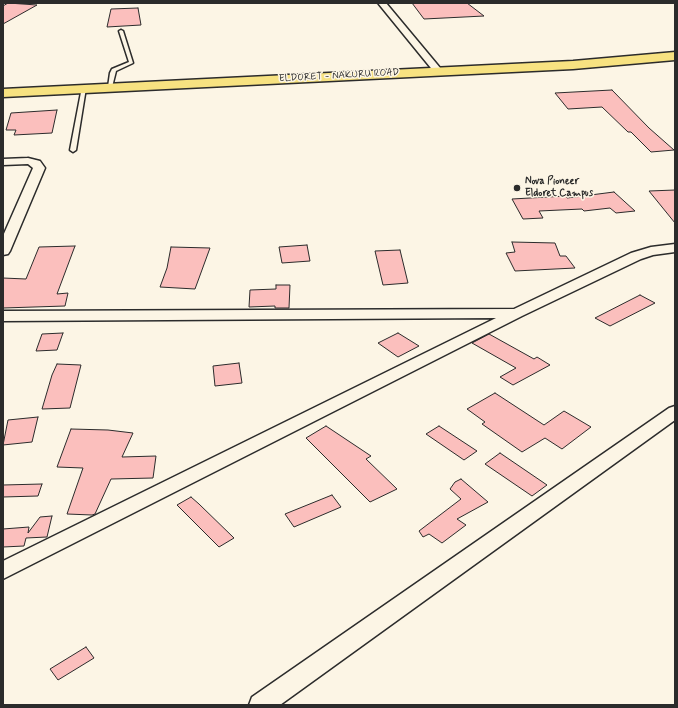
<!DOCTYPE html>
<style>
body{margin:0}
#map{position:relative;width:678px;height:708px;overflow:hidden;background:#fcf5e5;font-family:Mynerve,sans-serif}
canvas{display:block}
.frame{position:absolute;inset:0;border:4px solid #2b2b2b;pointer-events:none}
</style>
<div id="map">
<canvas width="678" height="708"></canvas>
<div class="frame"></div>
</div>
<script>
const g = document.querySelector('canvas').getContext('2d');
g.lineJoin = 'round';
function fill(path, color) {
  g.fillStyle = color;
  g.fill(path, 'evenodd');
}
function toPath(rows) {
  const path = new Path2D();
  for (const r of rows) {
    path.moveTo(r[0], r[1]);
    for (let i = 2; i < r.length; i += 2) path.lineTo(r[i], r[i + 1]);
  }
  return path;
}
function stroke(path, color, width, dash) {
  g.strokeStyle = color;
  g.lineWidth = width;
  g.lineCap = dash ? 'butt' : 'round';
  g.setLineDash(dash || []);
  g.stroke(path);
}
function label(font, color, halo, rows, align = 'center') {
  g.font = font + ' Mynerve,sans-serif';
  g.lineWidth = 3;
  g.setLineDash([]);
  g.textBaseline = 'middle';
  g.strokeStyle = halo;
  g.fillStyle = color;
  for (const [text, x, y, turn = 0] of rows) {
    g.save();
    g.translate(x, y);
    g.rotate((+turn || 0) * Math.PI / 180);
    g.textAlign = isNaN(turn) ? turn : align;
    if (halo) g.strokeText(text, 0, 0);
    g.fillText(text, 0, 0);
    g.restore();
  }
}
const building = toPath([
 [8,3,37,5,3,24,3,6,8,3],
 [412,3,467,3,484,16,424,19,412,3],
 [138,8,141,25,107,27,111,9,138,8],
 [612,90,649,128,674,150,651,152,631,132,628,132,602,107,568,109,555,93,612,90],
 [57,110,52,133,14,135,16,130,6,130,11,113,57,110],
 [675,190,675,223,649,191,675,190],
 [614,192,635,211,616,213,610,208,584,211,582,209,539,211,543,218,523,219,512,199,566,196,567,198,614,192],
 [512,242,555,243,560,256,566,256,575,268,515,271,506,253,515,252,512,242],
 [307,245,310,261,282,263,279,247,307,245],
 [75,246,57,294,68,293,65,306,3,308,3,278,26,279,39,247,75,246],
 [171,247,210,248,195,289,160,287,167,268,171,247],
 [400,250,408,283,383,285,375,251,400,250],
 [276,285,290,285,289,308,275,308,275,306,249,307,250,290,276,289,276,285],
 [640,295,655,303,610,326,595,318,640,295],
 [63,333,57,350,36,351,42,334,63,333],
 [398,333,419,346,398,357,378,343,398,333],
 [489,334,534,359,537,357,550,365,513,385,500,377,516,368,472,343,489,334],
 [239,363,242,383,215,386,213,366,239,363],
 [57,364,81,365,70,408,42,409,52,375,57,364],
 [495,393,544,425,564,411,591,427,562,449,545,438,522,452,482,424,485,422,467,409,495,393],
 [38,417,32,442,3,445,8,420,38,417],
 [326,426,371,456,366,459,397,489,370,502,306,438,326,426],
 [439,426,477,451,464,460,426,434,439,426],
 [71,429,108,430,133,433,122,457,156,456,153,478,111,479,95,514,92,515,67,514,83,468,57,467,71,429],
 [500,453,547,485,532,496,485,464,500,453],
 [461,479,488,502,457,519,466,525,442,543,429,534,423,537,419,531,461,499,450,489,455,482,461,479],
 [42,484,38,496,3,497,3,485,42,484],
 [332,495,341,507,294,527,285,514,332,495],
 [191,497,199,504,234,538,219,547,177,505,191,497],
 [52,516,47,537,26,538,24,546,3,547,3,529,29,527,28,533,40,517,52,516],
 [86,647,94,658,58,680,50,669,86,647]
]);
const service = toPath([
 [121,30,123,31,133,63,116,71,112,87,110,88,108,87,110,73,112,69,129,62,119,31,121,30],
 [82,87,86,88,76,150,73,152,70,150,82,87]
]);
const minor = toPath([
 [378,3,386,3,441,69,441,73,435,73,378,3],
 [28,158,40,161,45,168,10,251,8,254,3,255,3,236,33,168,28,164,3,165,3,159,28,158],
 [675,244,675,252,653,255,641,259,522,316,3,579,3,561,496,318,3,321,3,311,514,309,631,253,651,247,675,244],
 [675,406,675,420,280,705,249,705,252,697,669,408,675,406]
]);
const trunk = toPath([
 [675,52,675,60,573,69,3,97,3,89,573,61,675,52]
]);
const markers = [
 [517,188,4,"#2b2b2b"]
];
const farStreetnames = [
 ["ELDORET - NAKURU ROAD",339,76,-3]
];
const farPoinames = [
 ["Nova Pioneer",525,182],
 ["Eldoret Campus",525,194]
];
fill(building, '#fbbfbd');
stroke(building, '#2b2b2b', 1);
stroke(service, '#2b2b2b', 3);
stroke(minor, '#2b2b2b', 3);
stroke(trunk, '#2b2b2b', 3);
fill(service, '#fcf5e5');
fill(minor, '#fcf5e5');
fill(trunk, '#f7e281');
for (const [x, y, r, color] of markers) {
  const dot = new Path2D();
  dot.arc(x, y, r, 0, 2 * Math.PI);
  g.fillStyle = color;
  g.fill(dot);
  stroke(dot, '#fcf5e5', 1.5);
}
label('10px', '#2b2b2b', '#fcf5e5', farStreetnames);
label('bold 10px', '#2b2b2b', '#fcf5e5', farPoinames, 'left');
</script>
